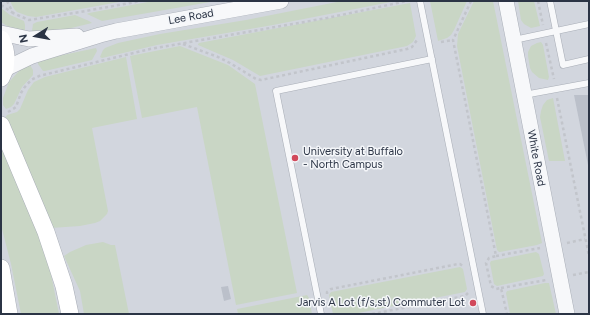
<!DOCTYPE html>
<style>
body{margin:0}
#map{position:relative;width:590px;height:315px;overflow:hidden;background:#e4e7ec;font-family:Figtree,sans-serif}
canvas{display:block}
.frame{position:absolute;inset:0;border:2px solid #2b3445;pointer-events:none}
.north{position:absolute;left:16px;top:16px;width:40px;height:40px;-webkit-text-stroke:3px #f4f6f9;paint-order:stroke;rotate:259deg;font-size:11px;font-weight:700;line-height:16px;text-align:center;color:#2b3445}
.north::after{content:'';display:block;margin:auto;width:14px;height:18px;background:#2b3445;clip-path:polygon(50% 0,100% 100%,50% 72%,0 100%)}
</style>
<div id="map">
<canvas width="590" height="315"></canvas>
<div class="frame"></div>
<div class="north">N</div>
</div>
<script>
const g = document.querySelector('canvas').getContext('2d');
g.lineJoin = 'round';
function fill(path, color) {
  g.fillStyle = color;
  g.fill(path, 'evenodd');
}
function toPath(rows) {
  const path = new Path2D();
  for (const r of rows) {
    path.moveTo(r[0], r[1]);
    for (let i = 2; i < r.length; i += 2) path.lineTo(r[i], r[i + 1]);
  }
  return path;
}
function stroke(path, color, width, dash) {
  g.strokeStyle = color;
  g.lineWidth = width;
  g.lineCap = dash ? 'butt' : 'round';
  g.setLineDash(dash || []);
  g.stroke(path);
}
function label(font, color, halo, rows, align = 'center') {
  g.font = font + ' Figtree,sans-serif';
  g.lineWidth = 3;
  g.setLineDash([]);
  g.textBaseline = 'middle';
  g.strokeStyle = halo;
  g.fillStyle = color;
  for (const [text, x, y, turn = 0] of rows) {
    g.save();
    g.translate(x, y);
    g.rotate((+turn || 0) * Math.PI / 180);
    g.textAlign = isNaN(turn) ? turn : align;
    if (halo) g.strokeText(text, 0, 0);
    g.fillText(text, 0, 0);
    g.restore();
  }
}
const built = toPath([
 [1,1,589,1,589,314,1,314]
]);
const green = toPath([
 [10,1,125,1,36,17,28,16,17,12,14,9],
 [153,1,216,1,102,21,87,14,89,13],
 [342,1,396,1,273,25,157,45,102,58,100,57,103,50,105,48,118,43,160,34,246,20],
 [430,1,467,1,454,30,451,35,447,38,438,41],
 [474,1,493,1,542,243,537,245,500,252,499,252,497,250,457,46,458,34],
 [518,1,534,1,540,26,531,28,524,24,521,20],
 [410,3,416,36,413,42,407,46,260,76,233,60,198,45,198,44,199,43],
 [1,8,10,15,24,21,25,25,25,31,7,26,1,22],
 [75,15,89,21,92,23,63,30,32,31,33,24,37,22],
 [541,42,543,45,549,77,548,80,539,78,532,72,530,68,528,56,528,52,531,46,537,43],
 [180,46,228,65,255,84,297,293,236,305,197,107,142,118,130,56],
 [96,48,97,51,92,60,45,71,43,71,38,64,38,61,39,60],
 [126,57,137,119,92,128,108,211,107,214,100,221,95,223,80,226,51,228,4,120,7,115,17,112,20,109,28,90,34,82,45,77],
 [30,65,33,70,33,75,22,87,14,104,11,107,6,109,3,105,3,98,9,82,19,71,23,67],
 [553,98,565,161,549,161,540,117,541,111,543,105,547,100],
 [1,141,23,190,45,254,51,274,59,314,21,314,11,264,1,225],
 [103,242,111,245,115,245,129,314,84,314,80,291,64,256,70,252,86,245],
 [536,252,539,254,544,274,543,276,497,286,494,284,490,263,491,261],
 [460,267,463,269,467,289,465,292,353,314,333,314,329,295,331,292],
 [545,283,549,283,556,314,510,314,506,293,507,291],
 [307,295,309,298,312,314,238,314,237,309]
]);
const building = toPath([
 [574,95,589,95,589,165,588,165],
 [228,286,231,299,224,301,221,287]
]);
const path = toPath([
 [7,1,13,13,29,20,80,12,141,1],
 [471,1,453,40,496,256,489,258,486,263,491,286,496,289,501,288,507,314],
 [538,1,543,25],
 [1,5,13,13],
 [441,42,453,40],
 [546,43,554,79],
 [183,44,218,57,230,63,256,79,261,80,407,49,412,47,417,40],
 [557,98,589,256],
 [8,112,13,109,16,107,21,93,24,88,31,80,39,76,150,49,327,18,407,1],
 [567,243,585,239],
 [496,256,540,248],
 [573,275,589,272],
 [501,288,546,280],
 [327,294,327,292,331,289,458,264,460,264,464,267],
 [372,314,465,296,468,293]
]);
const service = toPath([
 [420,1,483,314],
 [550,1,563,65,589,59],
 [514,40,589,24],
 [524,95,589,83],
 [321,314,276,91,432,59]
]);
const tertiary = toPath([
 [506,1,567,314],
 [1,33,29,39,77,36],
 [5,69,32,56,100,35,116,31,281,1]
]);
const secondary = toPath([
 [1,39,5,49,6,56,5,69,1,78],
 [1,125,46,232,64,286,70,314],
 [1,268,9,314]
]);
const markers = [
 [295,158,4,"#d1495b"],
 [473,303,4,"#d1495b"]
];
const streetNames = [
 ["Lee Road",191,17,-10],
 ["White Road",536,158,79]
];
const poiNames = [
 ["University at Buffalo",303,152],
 ["- North Campus",303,165],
 ["Jarvis A Lot (f/s,st) Commuter Lot",465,303,"right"]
];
fill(built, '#d2d6de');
fill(green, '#c9d6c5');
fill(building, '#bbc0ca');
stroke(service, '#a9aeb7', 7);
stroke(tertiary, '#a9aeb7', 16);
stroke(secondary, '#a9aeb7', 18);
stroke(path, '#c2c5cb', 2.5, [3, 3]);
stroke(service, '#f7f8fa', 6);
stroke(tertiary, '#f7f8fa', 15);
stroke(secondary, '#fff', 17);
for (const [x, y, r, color] of markers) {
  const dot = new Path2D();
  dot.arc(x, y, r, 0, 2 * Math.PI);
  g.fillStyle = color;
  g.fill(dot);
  stroke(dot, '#f4f6f9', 1.5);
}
label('11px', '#2b3445', '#f4f6f9', streetNames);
label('11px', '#2b3445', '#f4f6f9', poiNames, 'left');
</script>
